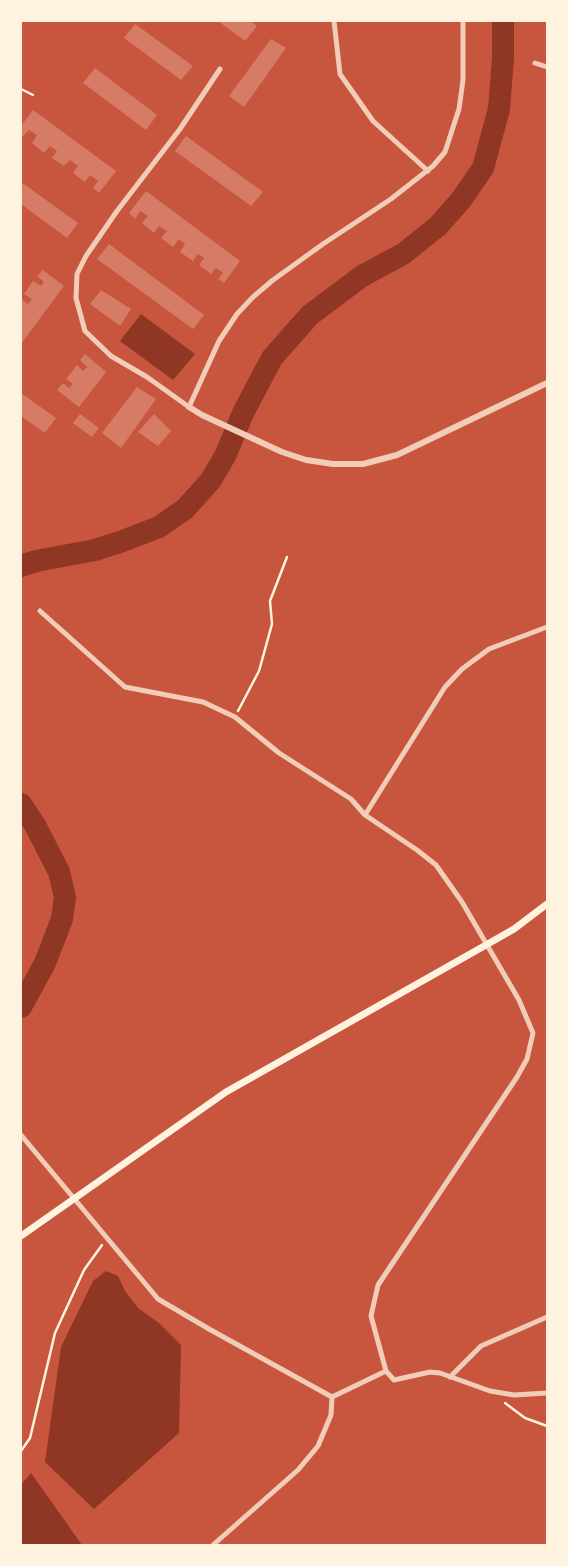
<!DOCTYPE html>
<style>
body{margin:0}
#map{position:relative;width:568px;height:1566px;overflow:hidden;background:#c8553d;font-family:"Source Sans 3",sans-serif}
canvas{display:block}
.frame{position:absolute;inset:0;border:22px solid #fff3e0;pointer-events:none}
</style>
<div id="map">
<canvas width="568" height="1566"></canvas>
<div class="frame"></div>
</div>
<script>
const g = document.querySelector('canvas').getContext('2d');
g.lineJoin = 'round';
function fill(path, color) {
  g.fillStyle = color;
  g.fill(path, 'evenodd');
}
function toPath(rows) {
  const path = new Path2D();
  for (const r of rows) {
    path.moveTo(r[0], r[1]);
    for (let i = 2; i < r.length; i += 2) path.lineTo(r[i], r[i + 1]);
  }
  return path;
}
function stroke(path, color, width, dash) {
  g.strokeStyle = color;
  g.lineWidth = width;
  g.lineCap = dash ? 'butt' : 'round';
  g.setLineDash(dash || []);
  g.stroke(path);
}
const water = toPath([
 [141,314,195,354,173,380,120,341],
 [106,1271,118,1276,125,1291,138,1308,159,1323,181,1345,179,1433,94,1509,45,1462,61,1347,93,1281],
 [31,1473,82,1545,21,1545,21,1485]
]);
const river = toPath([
 [21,566,36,561,95,550,120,542,159,527,185,509,211,480,226,454,243,413,272,358,310,315,362,276,403,254,438,226,461,200,483,168,499,109,503,58,503,21],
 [21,804,35,825,59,872,65,897,62,919,45,963,21,1007]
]);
const building = toPath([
 [218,21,250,21,257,26,245,41],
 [135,24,193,66,181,80,124,38],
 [271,39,286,48,244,107,229,96],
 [95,68,157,115,146,130,83,83],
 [33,110,116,171,99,193,93,188,98,181,90,175,85,182,73,173,78,166,70,160,64,166,52,158,57,151,50,146,44,153,32,143,37,135,29,130,23,136,21,135,21,126],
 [186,136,263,192,251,206,175,151],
 [21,182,78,223,67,238,21,204],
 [146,191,240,261,224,283,218,279,223,273,216,268,211,274,199,265,204,258,198,254,193,261,180,252,185,244,179,239,173,247,161,238,167,231,159,226,154,233,142,223,148,216,140,211,135,219,129,213],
 [109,244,204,315,193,329,97,259],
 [43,270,64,286,21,344,21,299,28,304,32,299,24,294,33,281,41,286,44,282,37,276],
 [101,290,131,309,120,326,90,304],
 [85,354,106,372,79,407,57,390,63,383,69,388,73,384,66,379,77,365,83,371,87,367,80,360],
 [137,387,156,399,121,448,102,433],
 [21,393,56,418,45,433,21,416],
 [80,414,99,428,92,437,73,423],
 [154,414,171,431,158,446,138,432]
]);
const path = toPath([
 [21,89,33,95],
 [238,711,259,671,272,624,270,601,287,557],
 [505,1403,525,1418,547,1426],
 [21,1451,30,1438,55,1333,84,1270,102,1245]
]);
const minor = toPath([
 [334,21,340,74,373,121,428,171],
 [535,63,547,67],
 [220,69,180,129,117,211,86,256,77,274,76,298,85,331,111,356,147,377,189,407,219,341,237,314,253,297,273,280,323,244,391,199,433,166,445,152,459,109,463,80,463,21],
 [40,611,125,687,203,702,235,717,279,753,351,799,365,815,417,850,436,865,462,902,519,1000,533,1033,527,1059,517,1077,378,1285,371,1316,386,1371,394,1380,430,1372,440,1373,490,1391,514,1395,547,1393],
 [365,815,445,687,462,669,489,649,547,627],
 [21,1135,158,1299,209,1329,332,1397],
 [450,1377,481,1346,547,1317],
 [332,1397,386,1371],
 [213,1545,298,1470,318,1446,331,1415,332,1397]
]);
const tertiary = toPath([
 [189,407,202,415,282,452,306,460,333,464,363,464,397,455,547,383]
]);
const secondary = toPath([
 [21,1236,226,1092,486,945,514,929,547,904]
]);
fill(water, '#8f3625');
stroke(river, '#8f3625', 22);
fill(building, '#d67c66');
stroke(path, '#fff3e0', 2.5);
stroke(minor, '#f1ccb7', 5);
stroke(tertiary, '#f1ccb7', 6);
stroke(secondary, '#fff3e0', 7);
</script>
